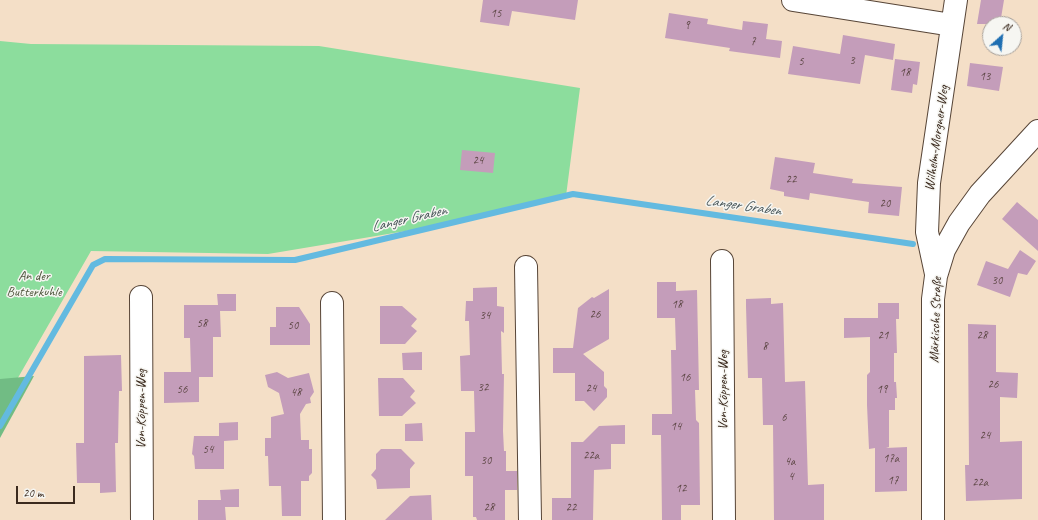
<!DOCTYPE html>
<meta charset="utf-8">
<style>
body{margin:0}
#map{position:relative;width:1038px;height:520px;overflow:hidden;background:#f4dfc7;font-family:Caveat,sans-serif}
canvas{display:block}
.north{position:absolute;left:982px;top:16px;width:40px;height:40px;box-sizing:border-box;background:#f6f6f2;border:1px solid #aba49d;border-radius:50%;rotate:27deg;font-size:11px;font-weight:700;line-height:16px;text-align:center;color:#3b2a1e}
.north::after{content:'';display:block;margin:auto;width:14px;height:18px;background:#1f6fb2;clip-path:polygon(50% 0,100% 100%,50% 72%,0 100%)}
.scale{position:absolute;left:16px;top:486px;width:59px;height:18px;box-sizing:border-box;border:2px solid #3b2a1e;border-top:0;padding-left:5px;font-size:12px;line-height:14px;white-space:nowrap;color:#3b2a1e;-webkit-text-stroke:3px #f6f6f2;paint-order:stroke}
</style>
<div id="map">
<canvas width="1038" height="520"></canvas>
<div class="north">N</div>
<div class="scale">20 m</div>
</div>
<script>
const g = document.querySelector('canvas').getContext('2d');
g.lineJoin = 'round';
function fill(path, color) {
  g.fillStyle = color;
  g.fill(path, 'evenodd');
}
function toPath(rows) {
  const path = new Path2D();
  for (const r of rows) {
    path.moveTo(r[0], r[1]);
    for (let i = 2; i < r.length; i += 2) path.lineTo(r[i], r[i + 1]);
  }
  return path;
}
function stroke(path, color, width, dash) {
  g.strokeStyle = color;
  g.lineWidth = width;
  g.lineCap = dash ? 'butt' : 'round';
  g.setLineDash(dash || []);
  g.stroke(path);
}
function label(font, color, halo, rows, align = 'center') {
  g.font = font + ' Caveat,sans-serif';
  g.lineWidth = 3;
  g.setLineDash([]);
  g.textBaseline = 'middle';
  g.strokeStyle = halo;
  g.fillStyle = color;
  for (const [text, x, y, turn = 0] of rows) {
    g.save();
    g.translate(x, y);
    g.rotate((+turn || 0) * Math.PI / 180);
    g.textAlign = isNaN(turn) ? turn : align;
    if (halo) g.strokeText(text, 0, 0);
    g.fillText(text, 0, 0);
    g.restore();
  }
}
const green = toPath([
 [0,41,31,44,319,46,580,88,566,196,442,225,268,254,91,251,0,409]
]);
const forest = toPath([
 [34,376,0,438,0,379]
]);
const stream = toPath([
 [0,426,93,265,105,259,295,260,573,194,913,244]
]);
const building = toPath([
 [483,0,578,0,575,20,512,11,509,26,480,22],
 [981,0,1004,0,1000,24,977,24],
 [669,13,708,19,707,24,742,30,743,21,768,24,766,39,782,41,780,58,729,51,730,48,665,38],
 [843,35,895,44,893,60,865,55,860,84,788,74,793,46,840,54],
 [895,59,920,62,917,85,913,84,912,93,891,90],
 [970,63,1003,67,999,91,967,86],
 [462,150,495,153,493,173,460,170],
 [775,157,815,163,813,173,853,179,852,183,902,187,899,216,868,213,869,202,810,193,809,200,784,196,784,192,770,189],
 [1017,202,1038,220,1038,251,1002,219],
 [1020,250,1036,261,1027,275,1018,273,1010,297,977,285,986,261,1008,269],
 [657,282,676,282,676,291,697,290,699,390,695,390,696,420,699,423,700,505,681,505,681,520,662,520,661,435,652,435,652,414,672,414,671,350,676,350,675,318,657,318],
 [497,287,497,306,504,307,504,333,501,331,502,374,504,374,503,431,504,451,506,451,506,471,517,471,517,490,505,490,505,520,477,520,476,517,473,517,473,476,465,476,465,432,475,432,474,391,461,391,460,356,470,355,469,321,465,321,466,301,473,301,473,288],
 [609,289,609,339,583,354,604,372,604,386,607,389,607,397,594,411,584,401,575,401,575,373,553,373,553,348,573,348,578,308,592,297,594,298],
 [217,294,236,294,236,311,220,311,221,337,213,337,213,377,199,377,199,402,164,403,164,372,191,372,190,338,184,338,184,305,218,305],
 [771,298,771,304,783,303,785,382,805,381,808,485,824,484,824,520,774,520,773,425,763,425,762,378,748,378,746,306,746,299],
 [878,303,899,303,899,319,896,319,897,353,894,353,894,382,896,382,897,398,895,398,895,410,889,410,889,447,886,448,907,447,907,491,875,492,875,448,869,449,867,405,867,375,870,372,870,337,844,338,844,318,878,318],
 [380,306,402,306,417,319,411,326,417,331,405,344,380,344],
 [276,307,299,307,310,324,310,345,270,345,270,327,276,327],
 [968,324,996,325,996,372,1018,373,1017,398,1000,397,1000,442,1022,441,1022,499,966,501,965,465,969,465],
 [422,352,422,370,403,370,402,353],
 [121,355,122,391,119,391,118,443,115,443,116,492,100,493,100,483,77,483,76,443,84,443,84,356],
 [277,372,288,378,309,373,314,392,310,398,311,403,306,404,300,414,301,440,309,440,309,449,312,449,312,473,309,476,309,481,301,481,301,516,282,516,281,486,269,486,268,456,265,456,265,438,271,438,271,417,284,414,279,393,268,387,265,375],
 [378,378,403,378,415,391,410,397,416,403,402,416,379,416],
 [238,422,238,440,224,441,224,469,195,469,194,456,192,454,194,436,219,436,219,423],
 [422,423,423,441,405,441,405,424],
 [625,425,625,444,611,444,611,469,594,470,593,520,552,520,552,498,571,498,571,442,583,442,599,426],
 [381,449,401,449,415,463,410,469,410,488,377,489,376,480,371,475,376,469,376,454],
 [239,489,239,507,225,507,226,520,198,520,198,500,221,500,220,490],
 [431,495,432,520,385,520,410,496]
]);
const minor = toPath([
 [793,0,952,25],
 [722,261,724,520],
 [526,267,530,520],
 [936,274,927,232,929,183,956,0],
 [141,297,142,520],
 [332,303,334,520],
 [933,520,933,299,936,276,944,250,959,223,980,194,1038,131]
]);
const numberNames = [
 ["15",496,14],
 ["9",687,26],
 ["7",753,42],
 ["3",852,61],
 ["5",801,62],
 ["18",905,73],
 ["13",985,77],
 ["24",478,161],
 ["22",791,180],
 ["20",885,204],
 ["30",997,281],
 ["18",677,305],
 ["26",595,315],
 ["34",485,316],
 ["58",202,324],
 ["50",293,326],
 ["21",883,336],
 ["28",982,336],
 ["8",765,347],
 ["16",685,378],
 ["26",993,385],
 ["32",483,388],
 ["24",591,389],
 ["56",182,390],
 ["19",882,390],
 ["48",296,393],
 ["6",784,418],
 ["14",676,427],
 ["24",985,436],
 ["54",208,450],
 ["22a",591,456],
 ["17a",891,459],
 ["30",486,461],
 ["4a",790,462],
 ["4",791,477],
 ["17",893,481],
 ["22a",980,483],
 ["12",681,489],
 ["28",489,508],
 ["22",571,508]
];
const streetNames = [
 ["Wilhelm-Morgner-Weg",937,138,-82],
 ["Märkische Straße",936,320,-88],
 ["Von-Köppen-Weg",723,390,-90],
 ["Von-Köppen-Weg",141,409,-90]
];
const parkNames = [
 ["An der",34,276],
 ["Butterkuhle",34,292]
];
const waterNames = [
 ["Langer Graben",743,206,8],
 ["Langer Graben",409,219,-13]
];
fill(green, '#8cdd9d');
fill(forest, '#71bc84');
stroke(stream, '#63bae0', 6);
fill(building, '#c49dba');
stroke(minor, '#574537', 24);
stroke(minor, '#fff', 22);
label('12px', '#5d4745', null, numberNames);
label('14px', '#3b2a1e', '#f6f6f2', streetNames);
label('14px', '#4f573e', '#f6f6f2', parkNames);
label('italic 15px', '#475558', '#f6f6f2', waterNames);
</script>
